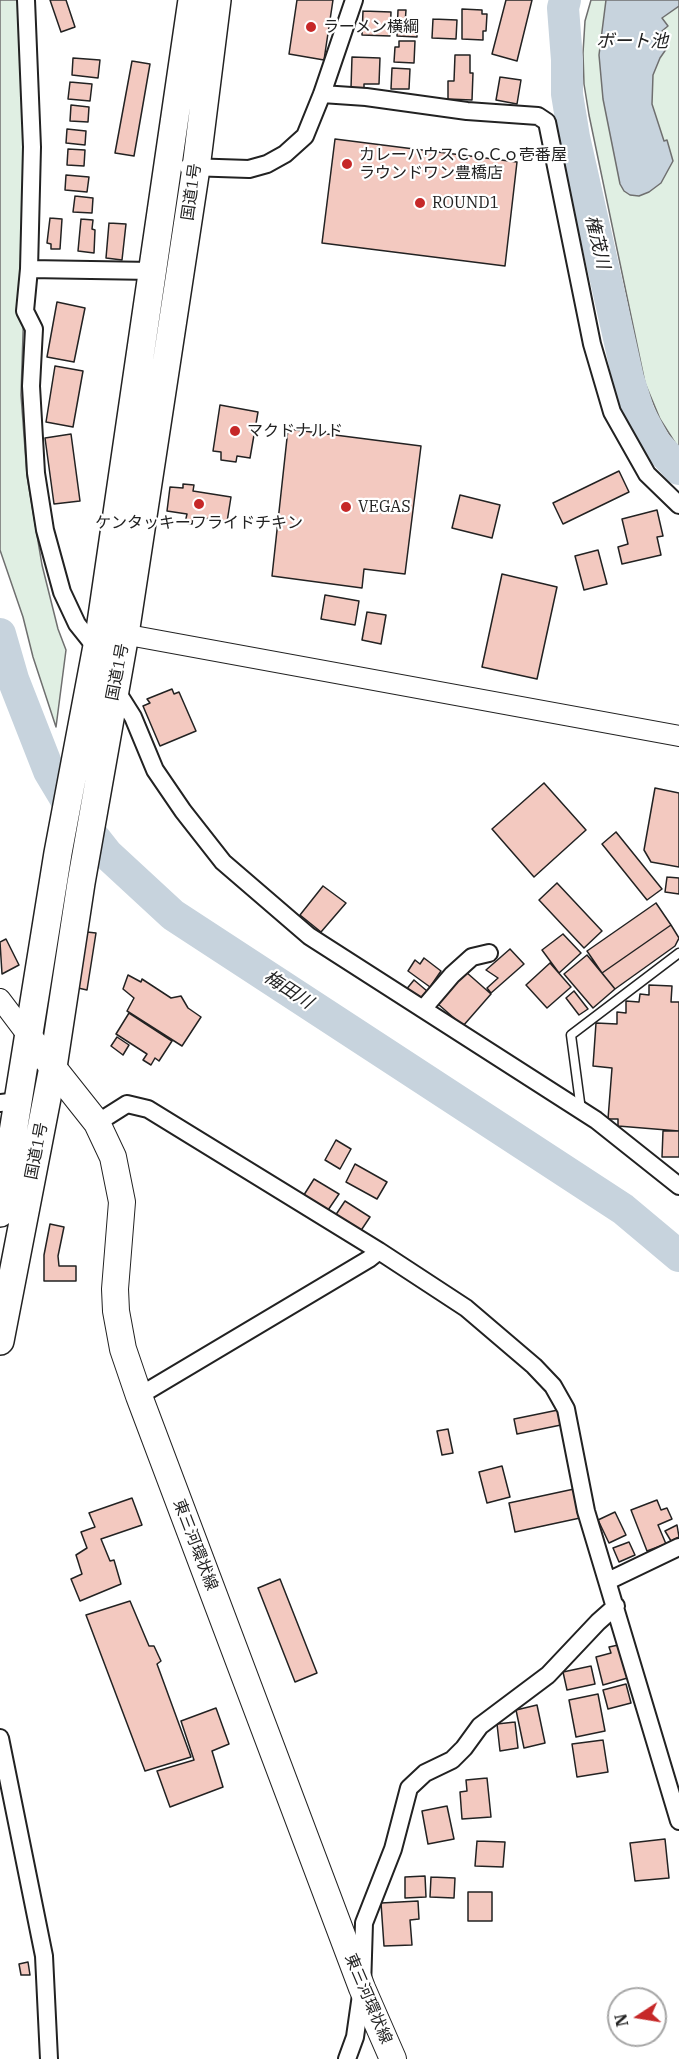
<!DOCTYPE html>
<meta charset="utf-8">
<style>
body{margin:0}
#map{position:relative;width:679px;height:2059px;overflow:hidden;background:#fff;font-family:"IBM Plex Serif",serif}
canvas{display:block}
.north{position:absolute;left:607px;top:1987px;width:60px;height:60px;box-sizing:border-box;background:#fff;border:2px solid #a7a7a7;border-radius:50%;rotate:258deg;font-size:16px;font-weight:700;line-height:24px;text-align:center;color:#222}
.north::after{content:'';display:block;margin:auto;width:21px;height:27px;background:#c62828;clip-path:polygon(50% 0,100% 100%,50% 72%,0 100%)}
</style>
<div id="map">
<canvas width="679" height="2059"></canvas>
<div class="north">N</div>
</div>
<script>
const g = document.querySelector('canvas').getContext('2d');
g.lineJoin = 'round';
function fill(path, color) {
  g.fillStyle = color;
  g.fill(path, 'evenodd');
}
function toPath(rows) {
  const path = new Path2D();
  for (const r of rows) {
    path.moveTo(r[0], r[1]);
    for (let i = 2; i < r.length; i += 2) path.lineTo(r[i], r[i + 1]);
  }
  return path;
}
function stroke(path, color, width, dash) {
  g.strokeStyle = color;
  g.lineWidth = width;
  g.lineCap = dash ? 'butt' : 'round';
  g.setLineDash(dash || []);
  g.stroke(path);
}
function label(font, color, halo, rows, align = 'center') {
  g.font = font + ' "IBM Plex Serif","Noto Sans JP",serif';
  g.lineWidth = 4.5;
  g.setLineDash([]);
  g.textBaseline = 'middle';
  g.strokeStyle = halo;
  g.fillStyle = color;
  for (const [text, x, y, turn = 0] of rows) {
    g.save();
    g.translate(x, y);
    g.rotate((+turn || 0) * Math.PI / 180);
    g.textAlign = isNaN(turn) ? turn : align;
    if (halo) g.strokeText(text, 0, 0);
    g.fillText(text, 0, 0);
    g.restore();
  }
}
const green = toPath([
 [0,0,26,0,28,183,21,395,27,476,42,565,58,629,66,650,56,727,33,657,23,617,0,550,0,0],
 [591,0,679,0,679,449,660,419,645,383,589,115,584,84,583,53,585,21,591,0]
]);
const water = toPath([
 [606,0,679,0,679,6,662,18,668,26,662,31,669,45,660,58,653,75,652,104,664,141,667,140,673,161,661,183,649,192,639,196,630,195,624,191,620,184,603,99,599,55,606,0]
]);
const river = toPath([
 [565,0,563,8,567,60,567,94,574,137,628,378,639,413,655,443,679,469],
 [0,634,13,679,49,771,73,811,107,854,173,915,623,1209,679,1256]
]);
const building = toPath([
 [50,0,66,0,75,27,61,32,50,0],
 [297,0,333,0,324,60,289,54,297,0],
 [506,0,532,0,517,61,492,54,506,0],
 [462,9,482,10,482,14,487,14,486,31,483,31,483,40,462,39,462,9],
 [398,10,406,10,405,24,417,24,417,37,397,36,398,10],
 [363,11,391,12,390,36,362,35,363,11],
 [433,19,457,20,456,39,432,38,433,19],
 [399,41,415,41,414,63,394,62,395,47,399,47,399,41],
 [455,55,470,55,470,73,473,73,472,100,448,99,448,81,454,81,455,55],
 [352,57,380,58,379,84,364,84,364,89,351,88,352,57],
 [73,58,100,60,98,78,72,75,73,58],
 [132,61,150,64,134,156,115,153,132,61],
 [392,68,410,69,409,89,391,89,392,68],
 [500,77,521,80,517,104,496,100,500,77],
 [70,82,92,84,90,101,68,99,70,82],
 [71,105,89,107,88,122,70,121,71,105],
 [67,129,86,131,85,145,66,143,67,129],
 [335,139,517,162,505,266,322,243,335,139],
 [68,149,85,150,84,166,67,165,68,149],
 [66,175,89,177,87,192,65,190,66,175],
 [75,196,93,198,92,213,73,212,75,196],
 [50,218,62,219,60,249,51,249,51,244,47,243,50,218],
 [81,219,93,220,92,229,95,230,94,253,78,251,81,219],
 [109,223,126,224,122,260,106,258,109,223],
 [57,302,85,308,74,362,47,357,57,302],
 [55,366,83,371,73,427,46,422,55,366],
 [220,405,258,412,250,458,237,456,236,462,221,460,221,452,213,451,220,405],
 [288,429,421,446,405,574,364,569,362,588,272,576,288,429],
 [71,434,80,501,54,504,45,438,71,434],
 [619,471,629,492,563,524,553,503,619,471],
 [183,484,194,485,193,491,231,497,227,522,193,516,192,524,185,523,187,514,167,511,170,487,183,488,183,484],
 [460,495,500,505,492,538,452,528,460,495],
 [657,510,663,536,657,537,661,555,622,564,618,547,628,544,622,519,657,510],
 [598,550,607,584,584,590,575,556,598,550],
 [502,574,557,587,537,679,482,667,502,574],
 [325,595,359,601,355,625,321,619,325,595],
 [367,612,386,615,381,644,362,640,367,612],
 [172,689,174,694,179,692,196,731,160,746,143,706,150,703,147,699,172,689],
 [544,783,586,830,534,877,492,829,544,783],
 [655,788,679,793,679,867,651,862,644,850,655,788],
 [616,832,662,889,647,900,602,844,616,832],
 [667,877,679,878,679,894,665,892,667,877],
 [557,883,602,931,584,948,539,900,557,883],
 [323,886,346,903,321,932,300,915,323,886],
 [656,903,671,925,602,973,587,951,656,903],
 [671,925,679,938,675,946,615,989,602,973,671,925],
 [87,932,96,933,87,990,78,988,87,932],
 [563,934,581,953,559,973,542,950,563,934],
 [6,939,19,965,2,974,0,942,6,939],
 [510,949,524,964,491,993,487,988,498,978,486,970,510,949],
 [587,955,615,989,593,1008,564,974,587,955],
 [424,958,441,971,430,987,408,971,415,960,420,964,424,958],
 [550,963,571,987,547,1008,526,985,550,963],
 [466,972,491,994,463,1026,438,1004,466,972],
 [128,975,141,982,142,979,171,998,181,996,188,1008,201,1017,182,1046,127,1011,134,998,123,989,128,975],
 [414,980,427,991,418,1002,405,991,414,980],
 [649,985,672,986,671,1002,679,1002,679,1131,618,1126,618,1119,608,1119,612,1068,593,1066,596,1023,617,1024,617,1012,626,1013,626,1001,639,1002,640,994,649,995,649,985],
 [574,991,588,1009,579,1015,566,998,574,991],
 [129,1013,172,1041,159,1061,155,1058,151,1065,143,1060,147,1054,116,1034,129,1013],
 [117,1037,129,1045,123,1055,111,1046,117,1037],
 [663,1131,679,1131,679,1157,662,1157,663,1131],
 [336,1140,351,1149,340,1169,325,1160,336,1140],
 [355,1164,387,1182,377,1199,346,1182,355,1164],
 [314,1179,339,1194,326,1213,302,1198,314,1179],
 [345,1201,370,1217,360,1232,335,1216,345,1201],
 [50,1224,64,1227,58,1256,59,1266,76,1266,76,1281,44,1281,44,1255,50,1224],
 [558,1410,561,1425,517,1434,514,1419,558,1410],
 [448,1429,453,1453,442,1455,437,1431,448,1429],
 [502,1466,510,1497,487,1503,479,1472,502,1466],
 [574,1489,580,1518,515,1532,509,1503,574,1489],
 [132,1498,142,1525,101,1539,110,1561,114,1560,121,1584,80,1601,71,1579,82,1574,76,1555,87,1548,81,1532,95,1527,89,1513,132,1498],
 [657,1500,661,1510,667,1508,672,1519,658,1525,666,1544,647,1551,631,1510,657,1500],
 [615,1512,626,1535,609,1543,598,1520,615,1512],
 [677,1525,679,1537,671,1541,665,1531,677,1525],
 [629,1542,635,1555,619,1562,613,1548,629,1542],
 [280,1579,317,1673,295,1682,258,1588,280,1579],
 [130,1601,149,1646,154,1646,161,1661,157,1664,191,1757,145,1771,86,1615,130,1601],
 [623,1644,631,1677,603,1685,596,1657,611,1653,609,1647,623,1644],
 [591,1666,595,1684,567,1690,563,1672,591,1666],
 [626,1684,631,1703,608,1709,603,1690,626,1684],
 [598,1694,605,1731,576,1737,569,1700,598,1694],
 [537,1705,545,1743,524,1748,516,1710,537,1705],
 [216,1708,229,1744,212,1751,223,1787,170,1807,157,1771,194,1760,181,1721,216,1708],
 [515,1722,518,1748,500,1751,497,1724,515,1722],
 [603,1740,608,1772,577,1777,572,1744,603,1740],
 [487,1778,491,1817,462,1819,460,1792,467,1791,466,1780,487,1778],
 [447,1806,454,1839,428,1844,422,1811,447,1806],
 [665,1839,669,1878,635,1881,630,1843,665,1839],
 [477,1841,505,1842,503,1867,475,1866,477,1841],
 [425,1876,426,1897,405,1898,405,1877,425,1876],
 [431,1877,455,1878,454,1898,430,1897,431,1877],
 [468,1892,492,1892,492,1921,468,1921,468,1892],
 [418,1901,419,1919,410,1920,412,1945,384,1946,381,1903,418,1901],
 [28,1962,30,1975,21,1975,19,1964,28,1962]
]);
const service = toPath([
 [581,1110,571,1035,679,953]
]);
const minor = toPath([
 [26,0,32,147,29,269,25,311,34,329,31,386,36,473,45,530,62,592,77,624,97,649],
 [322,94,366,97,467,111,538,116,547,122,592,344,612,412,647,474,679,505],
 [188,167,249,169,267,164,285,154,305,136,322,94,354,0],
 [29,269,153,271],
 [116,690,133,717,155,770,183,811,223,862,309,936,596,1120,679,1186],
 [423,1009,452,975,472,957,489,953],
 [0,1103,19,1101],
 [97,1123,127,1104,148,1109,379,1251,466,1308,534,1366,553,1386,566,1409,586,1511,679,1821],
 [139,1396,369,1259,379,1251],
 [608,1581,679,1547],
 [0,1738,44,1956,49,2059],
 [347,2059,355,2037,362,1988,364,1923,393,1849,409,1788,425,1773,452,1760,464,1748,480,1726,548,1675,598,1622,616,1606]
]);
const tertiary = toPath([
 [112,632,679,736],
 [0,999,28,1036]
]);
const primary = toPath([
 [28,1036,97,1123,113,1157,122,1202,115,1289,116,1311,123,1349,139,1396,362,1988,393,2059]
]);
const trunk = toPath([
 [0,1213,58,853,100,630,192,0],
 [0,1341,53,1067,81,883,125,634,196,168,217,0]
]);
const markers = [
 [311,27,6,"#c62828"],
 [347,164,6,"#c62828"],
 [420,203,6,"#c62828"],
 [235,431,6,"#c62828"],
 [199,504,6,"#c62828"],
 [346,507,6,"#c62828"]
];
const poiNames = [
 ["ラーメン横綱",323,27],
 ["カレーハウスＣｏＣｏ壱番屋",359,155],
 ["ラウンドワン豊橋店",359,173],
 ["ROUND1",432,203],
 ["マクドナルド",247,431],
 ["VEGAS",358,507],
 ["ケンタッキーフライドチキン",199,523,"center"]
];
const streetNames = [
 ["国道1号",192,192,-82],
 ["国道1号",118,672,-79],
 ["国道1号",37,1151,-79],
 ["東三河環状線",195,1545,69],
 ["東三河環状線",368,1999,67]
];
const waterNames = [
 ["ボート池",632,42],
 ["権茂川",597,242,77],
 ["梅田川",288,990,33]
];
fill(green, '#e0efe3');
stroke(green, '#6f6f6f', 1.5);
fill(water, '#c7d3dd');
stroke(water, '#6f6f6f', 1.5);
stroke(river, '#c7d3dd', 32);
fill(building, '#f3c9c0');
stroke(building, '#222', 1.5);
stroke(service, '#222', 11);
stroke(minor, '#222', 20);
stroke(tertiary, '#222', 22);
stroke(primary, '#222', 28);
stroke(trunk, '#222', 30);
stroke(service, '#fff', 8);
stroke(minor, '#fff', 16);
stroke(tertiary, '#fff', 20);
stroke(primary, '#fff', 26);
stroke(trunk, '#fff', 27);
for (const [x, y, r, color] of markers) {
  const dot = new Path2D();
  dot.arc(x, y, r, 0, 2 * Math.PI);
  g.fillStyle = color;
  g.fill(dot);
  stroke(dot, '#fff', 2);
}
label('16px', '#222', '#fff', poiNames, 'left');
label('16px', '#222', '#fff', streetNames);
label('italic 18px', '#222', '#fff', waterNames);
</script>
